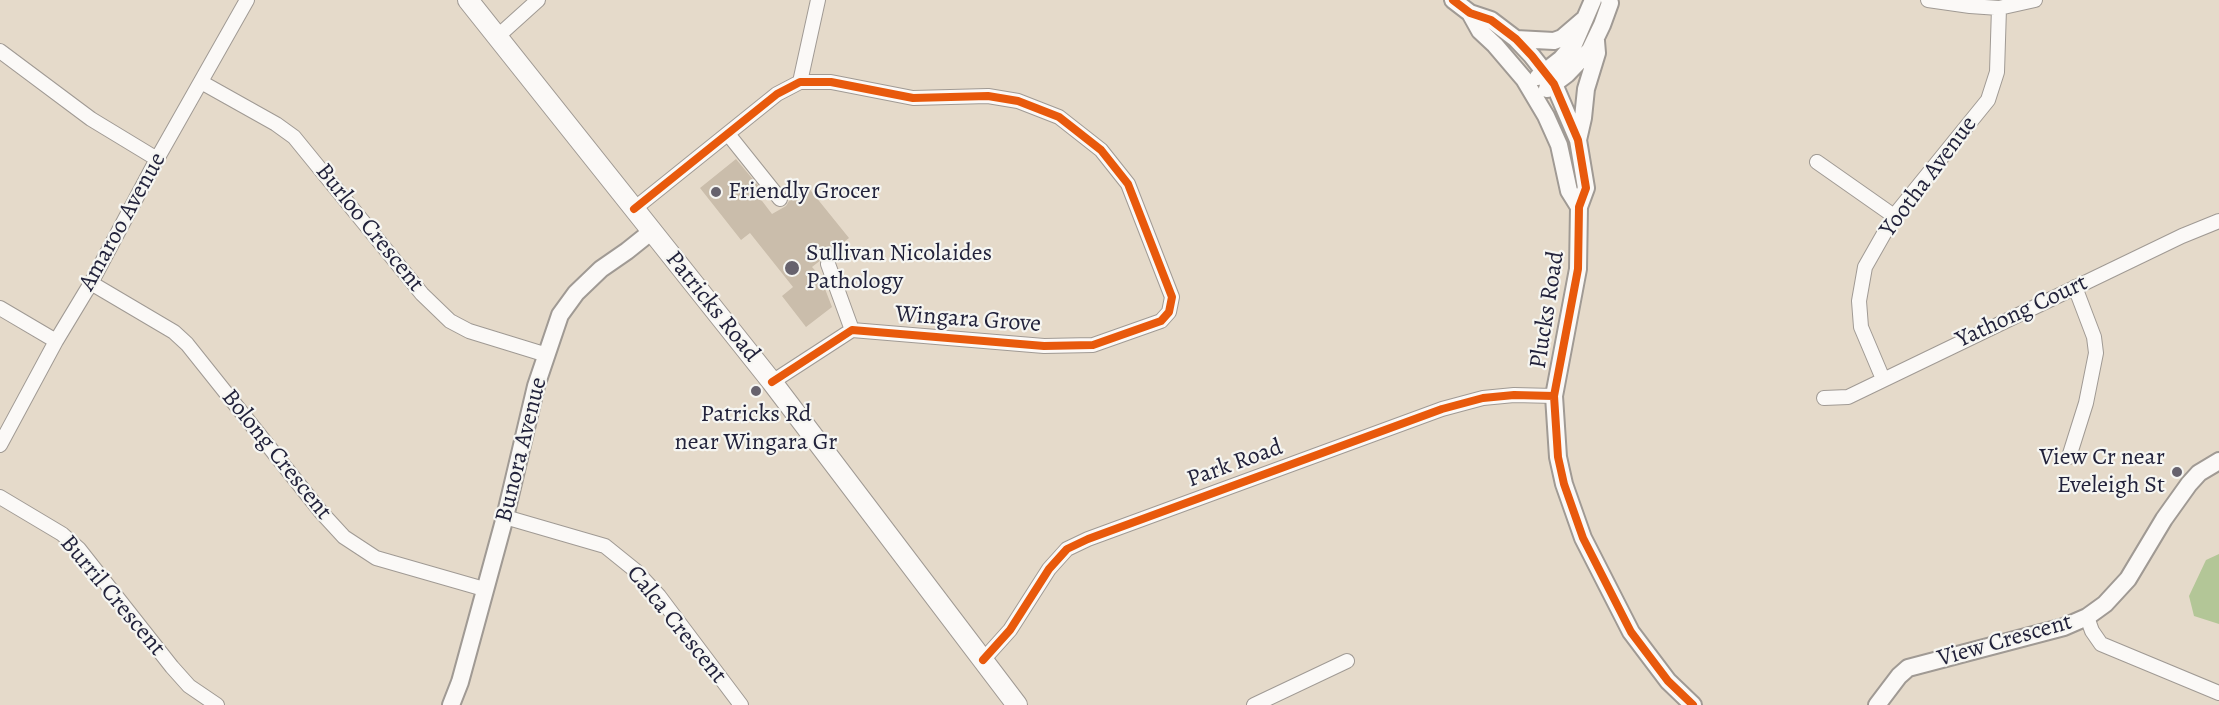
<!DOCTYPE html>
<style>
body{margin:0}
canvas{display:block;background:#e5daca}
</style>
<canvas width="2219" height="705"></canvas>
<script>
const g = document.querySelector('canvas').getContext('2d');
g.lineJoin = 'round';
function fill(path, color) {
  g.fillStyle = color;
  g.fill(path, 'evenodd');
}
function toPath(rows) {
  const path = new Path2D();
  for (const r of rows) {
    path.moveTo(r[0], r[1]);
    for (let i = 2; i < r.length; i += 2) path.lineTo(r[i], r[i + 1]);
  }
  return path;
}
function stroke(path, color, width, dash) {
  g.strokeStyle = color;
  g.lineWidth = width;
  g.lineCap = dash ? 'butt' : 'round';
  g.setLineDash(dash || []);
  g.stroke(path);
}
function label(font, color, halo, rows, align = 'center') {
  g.font = font + ' Alegreya,serif';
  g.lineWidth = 4.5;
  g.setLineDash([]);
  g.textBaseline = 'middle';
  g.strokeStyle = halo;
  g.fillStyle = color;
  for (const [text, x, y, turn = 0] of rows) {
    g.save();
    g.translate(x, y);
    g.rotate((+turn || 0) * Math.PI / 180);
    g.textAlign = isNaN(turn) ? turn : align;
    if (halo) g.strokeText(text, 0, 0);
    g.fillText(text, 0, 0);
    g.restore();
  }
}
const forest = toPath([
 [2219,554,2219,624,2194,616,2189,596,2206,560]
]);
const building = toPath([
 [736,159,761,189,756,193,772,214,786,206,789,201,807,186,849,238,812,267,820,276,832,307,806,327,782,296,793,287,750,233,741,240,700,188]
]);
const minor = toPath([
 [1928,0,1970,6,1999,8,2035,0],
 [497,37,538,0],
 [0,51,91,119,157,159],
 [201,82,276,124,294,137,422,294,450,321,469,331,547,355],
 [800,82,818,0],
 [728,134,780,199],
 [1817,162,1894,216],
 [634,209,777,94,800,82,831,82,913,98,988,96,1018,101,1059,117,1101,150,1128,184,1172,297,1169,312,1161,321,1093,345,1044,346,852,330,772,382],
 [828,264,852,330],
 [91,283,174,332,187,344,321,512,344,537,376,558,484,589],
 [0,308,56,341],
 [1883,379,1861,327,1859,301,1865,267,1894,216,1988,100,1997,72,1999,8],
 [1824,398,1848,397,2182,236,2219,221],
 [0,445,56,341,91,283,157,159,247,0],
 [2069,457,2086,403,2096,353,2094,337,2075,287],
 [0,497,62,534,79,549,172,667,189,686,217,705],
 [505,517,605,546,636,571,659,596,741,705],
 [2087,617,2092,631,2101,644,2219,693],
 [983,660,1010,630,1049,569,1067,549,1088,539,1442,409,1483,398,1514,395,1554,396],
 [1254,705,1347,661]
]);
const tertiary = toPath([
 [1453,0,1470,13,1491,20,1516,39,1532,56,1554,84,1578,140,1586,188,1579,207,1578,269,1554,396,1558,457,1564,484,1583,538,1631,632,1668,681,1693,705],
 [1470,13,1480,31,1495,45,1524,79,1546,116,1559,145,1569,191,1579,207],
 [1516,39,1554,41,1562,38,1583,20],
 [1538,77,1561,59,1574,44,1593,0],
 [1547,89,1567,74,1590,50,1602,25,1610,3,1609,0],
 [1578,140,1583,118,1586,89,1597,53,1596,41],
 [451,705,460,682,505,517,536,386,560,315,576,293,601,269,627,251,652,231],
 [1877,705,1899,676,1908,668,2064,627,2087,617,2105,604,2128,579,2164,519,2189,484,2199,473,2219,461]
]);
const secondary = toPath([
 [468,0,772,382,1017,705]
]);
const cycleway = toPath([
 [1453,0,1470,13,1491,20,1516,39,1532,56,1554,84,1578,140,1586,188,1579,207,1578,269,1554,396,1558,457,1564,484,1583,538,1631,632,1668,681,1693,705],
 [634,209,777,94,800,82,831,82,913,98,988,96,1018,101,1059,117,1101,150,1128,184,1172,297,1169,312,1161,321,1093,345,1044,346,852,330,772,382],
 [983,660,1010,630,1049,569,1067,549,1088,539,1442,409,1483,398,1514,395,1554,396]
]);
const markers = [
 [716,192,6,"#66626d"],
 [792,268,8,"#66626d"],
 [756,391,6,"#66626d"],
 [2177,472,6,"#66626d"]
];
const streetNames = [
 ["Yootha Avenue",1929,177,-53],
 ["Amaroo Avenue",123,222,-61],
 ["Burloo Crescent",369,228,51],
 ["Patricks Road",712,307,51],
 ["Plucks Road",1548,310,-81],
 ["Yathong Court",2022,312,-25],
 ["Wingara Grove",968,320,4],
 ["Bunora Avenue",522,450,-76],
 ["Bolong Crescent",276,455,51],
 ["Park Road",1235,464,-20],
 ["Burril Crescent",112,596,50],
 ["Calca Crescent",676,625,51],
 ["View Crescent",2005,641,-16]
];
const poiNames = [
 ["Friendly Grocer",728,192],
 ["Sullivan Nicolaides",806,254],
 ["Pathology",806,282],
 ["Patricks Rd",756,415,"center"],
 ["near Wingara Gr",756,443,"center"],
 ["View Cr near",2165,458,"right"],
 ["Eveleigh St",2165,486,"right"]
];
fill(forest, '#b3c697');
fill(building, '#cabdab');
stroke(minor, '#a09a94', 16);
stroke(tertiary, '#a09a94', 20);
stroke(secondary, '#a09a94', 22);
stroke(minor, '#fbf9f7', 14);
stroke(tertiary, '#fbf9f7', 16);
stroke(secondary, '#fbf9f7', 20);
stroke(cycleway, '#e8590c', 8);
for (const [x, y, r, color] of markers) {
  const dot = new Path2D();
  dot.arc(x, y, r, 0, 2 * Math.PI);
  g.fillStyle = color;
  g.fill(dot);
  stroke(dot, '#f6f6f2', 2);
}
label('24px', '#22223b', '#f6f6f2', streetNames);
label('24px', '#22223b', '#f6f6f2', poiNames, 'left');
</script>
